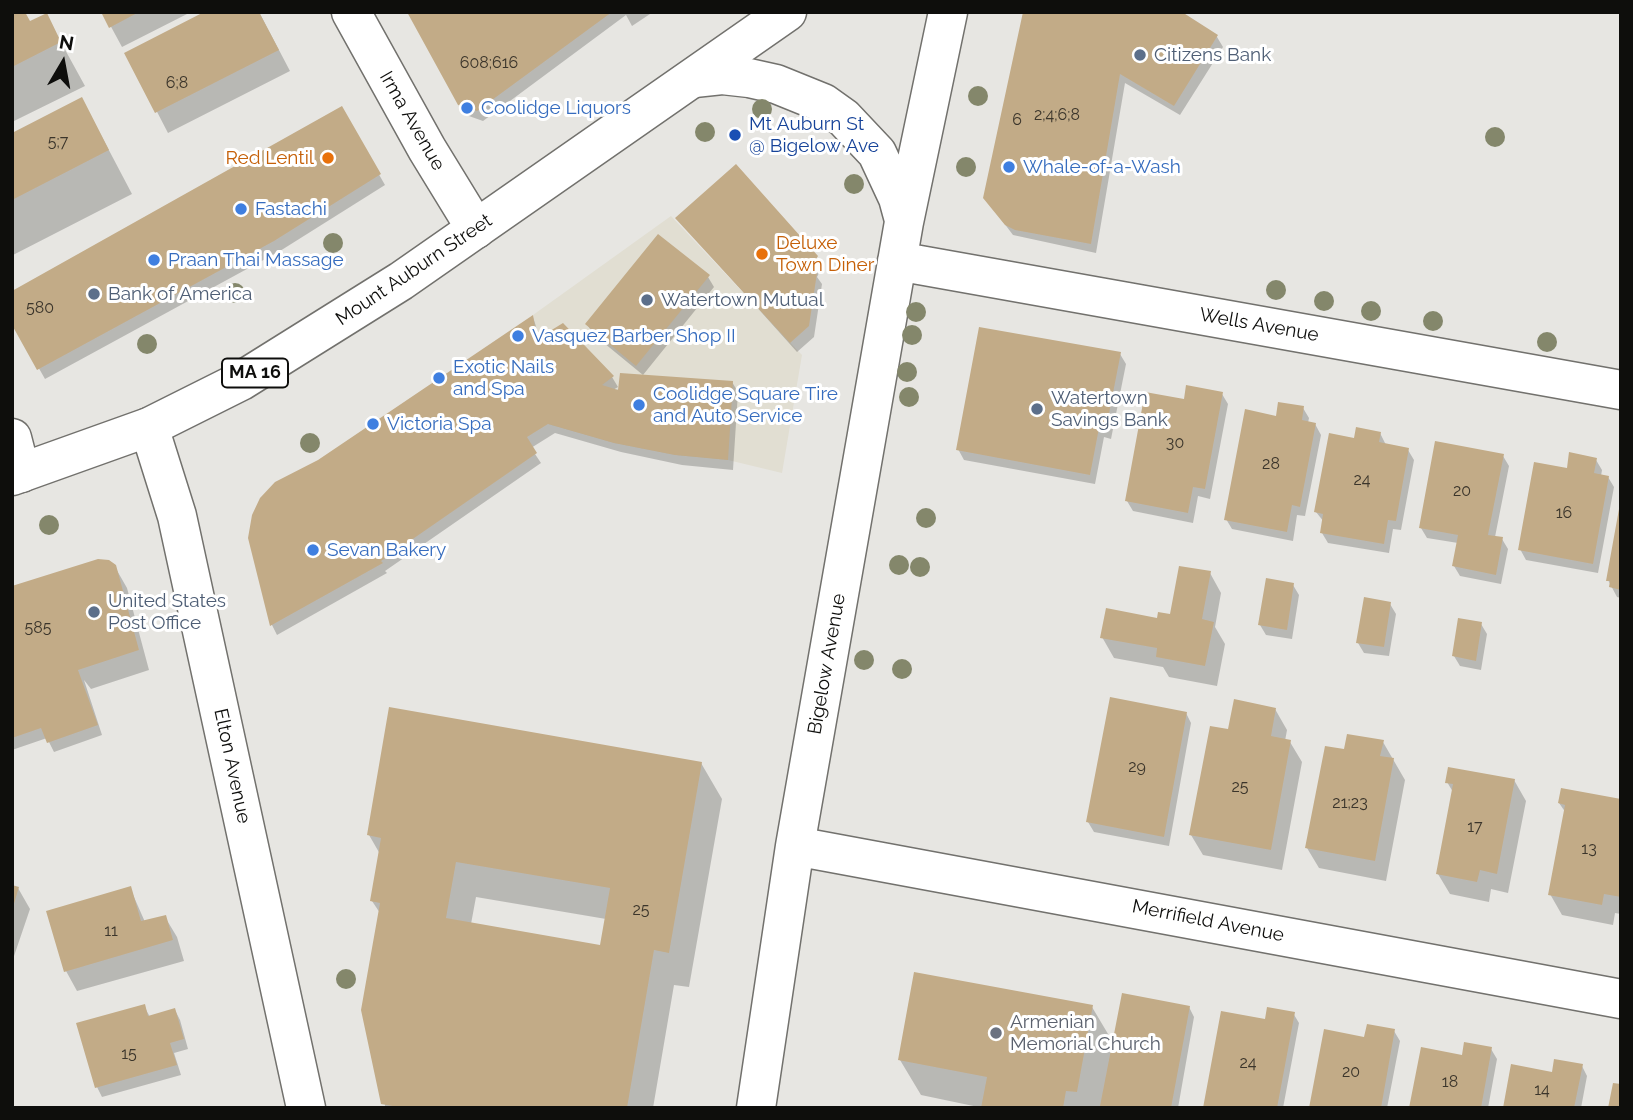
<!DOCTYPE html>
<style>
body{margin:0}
#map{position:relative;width:1633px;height:1120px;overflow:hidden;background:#e7e6e2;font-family:Raleway,sans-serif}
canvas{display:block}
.frame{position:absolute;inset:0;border:14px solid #0e0e0c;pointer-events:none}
.north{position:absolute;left:28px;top:28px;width:70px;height:70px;-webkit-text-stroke:5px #fff;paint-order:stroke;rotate:10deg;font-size:19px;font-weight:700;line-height:28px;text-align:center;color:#0e0e0c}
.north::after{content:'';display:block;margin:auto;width:24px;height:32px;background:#0e0e0c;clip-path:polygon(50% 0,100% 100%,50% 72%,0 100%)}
</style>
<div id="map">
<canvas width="1633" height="1120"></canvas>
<div class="frame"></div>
<div class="north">N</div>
</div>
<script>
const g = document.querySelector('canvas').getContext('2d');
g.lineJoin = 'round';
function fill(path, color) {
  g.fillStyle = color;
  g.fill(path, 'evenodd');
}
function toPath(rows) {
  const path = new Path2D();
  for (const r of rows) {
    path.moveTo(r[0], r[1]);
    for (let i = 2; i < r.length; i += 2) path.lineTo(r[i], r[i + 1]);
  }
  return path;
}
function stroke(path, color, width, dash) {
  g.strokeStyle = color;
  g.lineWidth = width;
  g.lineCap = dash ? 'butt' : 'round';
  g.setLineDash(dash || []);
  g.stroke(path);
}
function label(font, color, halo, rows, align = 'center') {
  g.font = font + ' Raleway,sans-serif';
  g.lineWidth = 6;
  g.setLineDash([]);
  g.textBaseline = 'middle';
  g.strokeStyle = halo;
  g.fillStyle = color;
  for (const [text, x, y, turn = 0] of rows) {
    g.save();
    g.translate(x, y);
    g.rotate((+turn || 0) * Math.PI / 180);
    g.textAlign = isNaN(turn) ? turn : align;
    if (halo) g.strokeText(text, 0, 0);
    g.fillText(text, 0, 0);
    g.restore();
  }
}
const built = toPath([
 [671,216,802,355,782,473,728,460,675,455,614,443,548,424,533,315]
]);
const shadow = toPath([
 [12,12,30,23,46,15,85,86,12,122],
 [103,12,191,12,122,47],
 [259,12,290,71,168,133,127,54],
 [409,12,653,12,632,26,626,15,483,121,466,115],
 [1180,12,1217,37,1223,47,1180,115,1125,83,1096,253,1013,235,985,198],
 [82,99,132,194,13,255,12,135],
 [341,108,385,185,280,251,45,379,12,321],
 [677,218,816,257,822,267,817,277,822,284,814,337,797,352],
 [708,277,714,287,643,375,593,334,587,324],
 [533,317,540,339,612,377,618,387,613,390,732,382,738,392,733,470,682,465,621,452,555,433,531,448,541,463,385,571,387,573,277,635,272,625,250,538,319,462],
 [1120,354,1126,364,1111,439,1104,437,1095,484,964,460,958,449],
 [1222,394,1228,404,1210,499,1198,496,1193,523,1133,511,1127,501,1185,401],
 [1303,408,1309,418,1308,423,1315,424,1321,435,1305,516,1297,515,1293,541,1232,529,1226,519,1277,418],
 [1380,433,1386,445,1408,450,1414,460,1401,530,1393,529,1389,553,1328,543,1322,533,1324,522,1316,512,1356,440],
 [1503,456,1509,466,1495,537,1502,539,1508,549,1501,584,1460,576,1454,566,1458,543,1427,538,1421,528],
 [1596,460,1602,470,1601,476,1608,477,1614,487,1598,573,1526,560,1520,549],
 [1621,511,1621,598,1617,597,1608,580],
 [115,567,127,588,149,670,91,689,84,680,102,735,54,752,47,738,12,750,12,588],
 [1210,573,1221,593,1215,627,1225,644,1217,686,1169,677,1163,667,1114,658,1102,637,1171,616],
 [1293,585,1299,595,1292,639,1266,635,1260,625],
 [1390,604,1396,614,1389,656,1364,653,1358,643],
 [1481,624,1487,634,1481,670,1460,666,1454,656],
 [1275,709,1287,730,1285,741,1290,742,1302,762,1282,870,1203,855,1191,835,1229,731],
 [1186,713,1191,723,1169,846,1094,832,1088,822],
 [1383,742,1405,780,1386,881,1319,868,1307,848,1346,751],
 [701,763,722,799,689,987,674,985,653,1108,385,1108,380,913,372,901,380,854,369,835],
 [476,897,606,919,602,947,471,924],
 [1514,780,1526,801,1508,893,1491,889,1489,902,1450,894,1438,874,1453,792,1447,782],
 [1621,801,1621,914,1615,913,1613,925,1562,915,1550,894,1566,813,1559,803],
 [12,887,18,888,30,909,12,962],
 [130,888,145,922,165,917,177,937,184,961,77,991,66,971],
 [144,1006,150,1017,175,1010,180,1020,188,1049,174,1053,181,1075,102,1097,97,1087],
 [1092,1007,1114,1044,1189,1007,1194,1017,1178,1108,1103,1108,1101,1105,1101,1108,983,1108,921,1095,900,1060],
 [1293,1013,1299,1023,1283,1108,1204,1108,1267,1021],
 [1394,1031,1400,1041,1387,1108,1311,1108,1366,1039],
 [1491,1049,1497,1059,1488,1108,1411,1108,1463,1058],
 [1582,1066,1587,1076,1581,1108,1505,1108]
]);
const building = toPath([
 [12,12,25,12,30,21,47,13,61,42,12,67],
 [101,12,139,12,109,28],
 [204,12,259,12,279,50,155,113,124,53],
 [407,12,612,12,477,111,458,105],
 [1023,12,1182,12,1218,35,1174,106,1120,74,1091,244,1015,230,1005,225,983,198],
 [82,97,109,150,12,200,12,133],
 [342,106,381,174,274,241,37,370,12,325,12,291],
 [736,164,818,256,812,266,817,273,809,326,790,343,675,218],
 [658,234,710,275,636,366,585,324],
 [533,315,537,339,563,323,614,376,602,385,618,390,620,373,733,381,728,460,675,455,614,443,548,424,527,437,537,453,381,561,383,563,270,626,248,538,252,515,260,498,275,482,318,460],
 [979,327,1121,352,1106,429,1099,428,1090,475,956,450],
 [1186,385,1223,392,1205,489,1193,487,1188,513,1125,501,1145,392,1184,399],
 [1278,402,1304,406,1302,420,1316,423,1300,507,1292,505,1287,532,1224,520,1245,409,1276,416],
 [1356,427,1381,432,1379,442,1409,448,1396,521,1388,520,1384,544,1320,533,1323,514,1314,512,1329,433,1354,438],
 [1435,441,1504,454,1488,535,1503,537,1496,575,1452,566,1458,535,1419,528],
 [1569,452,1597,458,1594,473,1609,476,1593,564,1518,550,1534,462,1567,468],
 [1619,509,1621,509,1621,590,1609,587,1610,581,1606,581],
 [98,559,109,560,116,565,139,650,78,670,98,725,47,743,41,728,12,738,12,586],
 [1179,566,1211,571,1202,619,1214,622,1205,666,1156,657,1157,648,1100,638,1106,608,1157,618,1158,612,1170,614],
 [1266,578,1294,583,1287,630,1258,625],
 [1364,597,1391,602,1384,647,1356,643],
 [1458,618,1482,622,1476,661,1452,656],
 [1110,697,1187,712,1164,837,1086,822],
 [1234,699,1276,708,1271,736,1291,740,1271,850,1189,835,1210,726,1228,729],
 [389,707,702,762,669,953,654,950,627,1108,404,1108,381,1104,361,1010,380,903,370,901,381,838,367,835],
 [456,862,610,888,600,945,446,918],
 [1347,734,1384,740,1380,756,1394,758,1375,861,1305,848,1325,746,1344,749],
 [1448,767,1515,779,1497,874,1480,870,1477,882,1436,874,1453,784,1445,783],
 [1561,788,1621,799,1621,897,1604,894,1602,905,1548,895,1565,805,1558,803],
 [12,885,19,887,13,907,12,907],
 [131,886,141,921,166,915,173,940,64,972,46,911],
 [914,972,1093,1005,1077,1092,1066,1091,1063,1108,981,1108,987,1077,898,1060],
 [1122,993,1190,1006,1171,1108,1100,1106],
 [145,1004,148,1016,175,1008,184,1039,170,1043,177,1065,95,1088,76,1023],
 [1267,1007,1295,1012,1277,1108,1203,1108,1221,1011,1265,1019],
 [1367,1024,1395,1029,1381,1108,1309,1108,1324,1029,1364,1037],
 [1464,1042,1492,1047,1481,1108,1409,1108,1421,1047,1462,1055],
 [1554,1059,1583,1064,1574,1108,1503,1108,1511,1064,1552,1072],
 [1613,1083,1621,1084,1621,1108,1608,1108]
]);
const street = toPath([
 [351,12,427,149,476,229],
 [694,78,722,75,749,78,776,84,823,103,844,118,877,153,898,198,904,220],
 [897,261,1621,390],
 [149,427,177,516,306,1108],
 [12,438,21,473],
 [795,846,1621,999],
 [756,1108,795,846,866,440,904,222,948,12]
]);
const primary = toPath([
 [12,476,149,427,241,381,401,281,787,12]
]);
const trees = [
 [978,96],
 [762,109],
 [705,132],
 [1495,137],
 [966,167],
 [854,184],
 [333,243],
 [1276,290],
 [235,293],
 [1324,301],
 [1371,311],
 [916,312],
 [1433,321],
 [912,335],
 [1547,342],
 [147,344],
 [907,372],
 [909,397],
 [310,443],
 [926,518],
 [49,525],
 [899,565],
 [920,567],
 [864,660],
 [902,669],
 [346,979]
];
const markers = [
 [1140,55,7,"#5c6f8a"],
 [467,108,7,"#3f7fe0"],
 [735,135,7,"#1a4fb4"],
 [328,158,7,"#e8710a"],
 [1009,167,7,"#3f7fe0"],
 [241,209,7,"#3f7fe0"],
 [762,254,7,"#e8710a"],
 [154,260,7,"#3f7fe0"],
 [94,294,7,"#5c6f8a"],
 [647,300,7,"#5c6f8a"],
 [518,336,7,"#3f7fe0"],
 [439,378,7,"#3f7fe0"],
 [639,405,7,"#3f7fe0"],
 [1037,409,7,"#5c6f8a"],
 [373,424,7,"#3f7fe0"],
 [313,550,7,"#3f7fe0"],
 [94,612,7,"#5c6f8a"],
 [996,1033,7,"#6b7280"]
];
const numberNames = [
 ["608;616",489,63],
 ["6;8",177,83],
 ["2;4;6;8",1057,115],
 ["6",1017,120],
 ["5;7",58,142],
 ["580",40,308],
 ["30",1175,443],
 ["28",1271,464],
 ["24",1362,480],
 ["20",1462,491],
 ["16",1564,513],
 ["585",38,628],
 ["29",1137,767],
 ["25",1240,787],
 ["21;23",1350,803],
 ["17",1475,827],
 ["13",1589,849],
 ["25",641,910],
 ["11",111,931],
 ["15",129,1054],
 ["24",1248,1063],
 ["20",1351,1072],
 ["18",1450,1082],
 ["14",1542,1090]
];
const shields = [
 [255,373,66]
];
const shieldNames = [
 ["MA 16",255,373]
];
const serviceNames = [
 ["Citizens Bank",1154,55],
 ["Bank of America",108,294],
 ["Watertown Mutual",661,300],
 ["Watertown",1051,398],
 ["Savings Bank",1051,420],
 ["United States",108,601],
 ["Post Office",108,623]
];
const shopNames = [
 ["Coolidge Liquors",481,108],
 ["Whale-of-a-Wash",1023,167],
 ["Fastachi",255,209],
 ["Praan Thai Massage",168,260],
 ["Vasquez Barber Shop II",532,336],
 ["Exotic Nails",453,367],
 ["and Spa",453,389],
 ["Coolidge Square Tire",653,394],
 ["and Auto Service",653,416],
 ["Victoria Spa",387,424],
 ["Sevan Bakery",327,550]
];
const streetNames = [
 ["Irma Avenue",412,121,60],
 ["Mount Auburn Street",414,270,-34],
 ["Wells Avenue",1259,325,10],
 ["Bigelow Avenue",827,664,-80],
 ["Elton Avenue",232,766,78],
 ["Merrifield Avenue",1208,921,11]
];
const transitNames = [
 ["Mt Auburn St",749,124],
 ["@ Bigelow Ave",749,146]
];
const foodNames = [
 ["Red Lentil",314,158],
 ["Deluxe",776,243,"left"],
 ["Town Diner",776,265,"left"]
];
const worshipNames = [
 ["Armenian",1010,1022],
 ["Memorial Church",1010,1044]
];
fill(built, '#e1ded2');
fill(shadow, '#0003');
fill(building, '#c2ab87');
stroke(street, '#72716d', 41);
stroke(primary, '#72716d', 41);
stroke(street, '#fff', 38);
stroke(primary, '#fff', 38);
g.fillStyle = '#84876b';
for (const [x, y] of trees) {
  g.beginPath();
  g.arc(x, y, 10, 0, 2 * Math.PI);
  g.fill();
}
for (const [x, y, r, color] of markers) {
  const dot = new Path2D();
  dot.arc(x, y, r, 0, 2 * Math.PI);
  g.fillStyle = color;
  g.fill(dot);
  stroke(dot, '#fff', 2.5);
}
label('16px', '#3b352b', null, numberNames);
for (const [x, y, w] of shields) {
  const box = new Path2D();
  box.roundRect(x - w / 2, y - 14.5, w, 29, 5);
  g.fillStyle = '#fff';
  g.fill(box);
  stroke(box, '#0e0e0c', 2);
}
label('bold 18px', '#0e0e0c', null, shieldNames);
label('19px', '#4e5e75', '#fff', serviceNames, 'left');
label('19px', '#366cbe', '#fff', shopNames, 'left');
label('19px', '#0e0e0c', '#fff', streetNames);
label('19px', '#164399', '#fff', transitNames, 'left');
label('19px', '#c56008', '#fff', foodNames, 'right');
label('19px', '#5b616d', '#fff', worshipNames, 'left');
</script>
